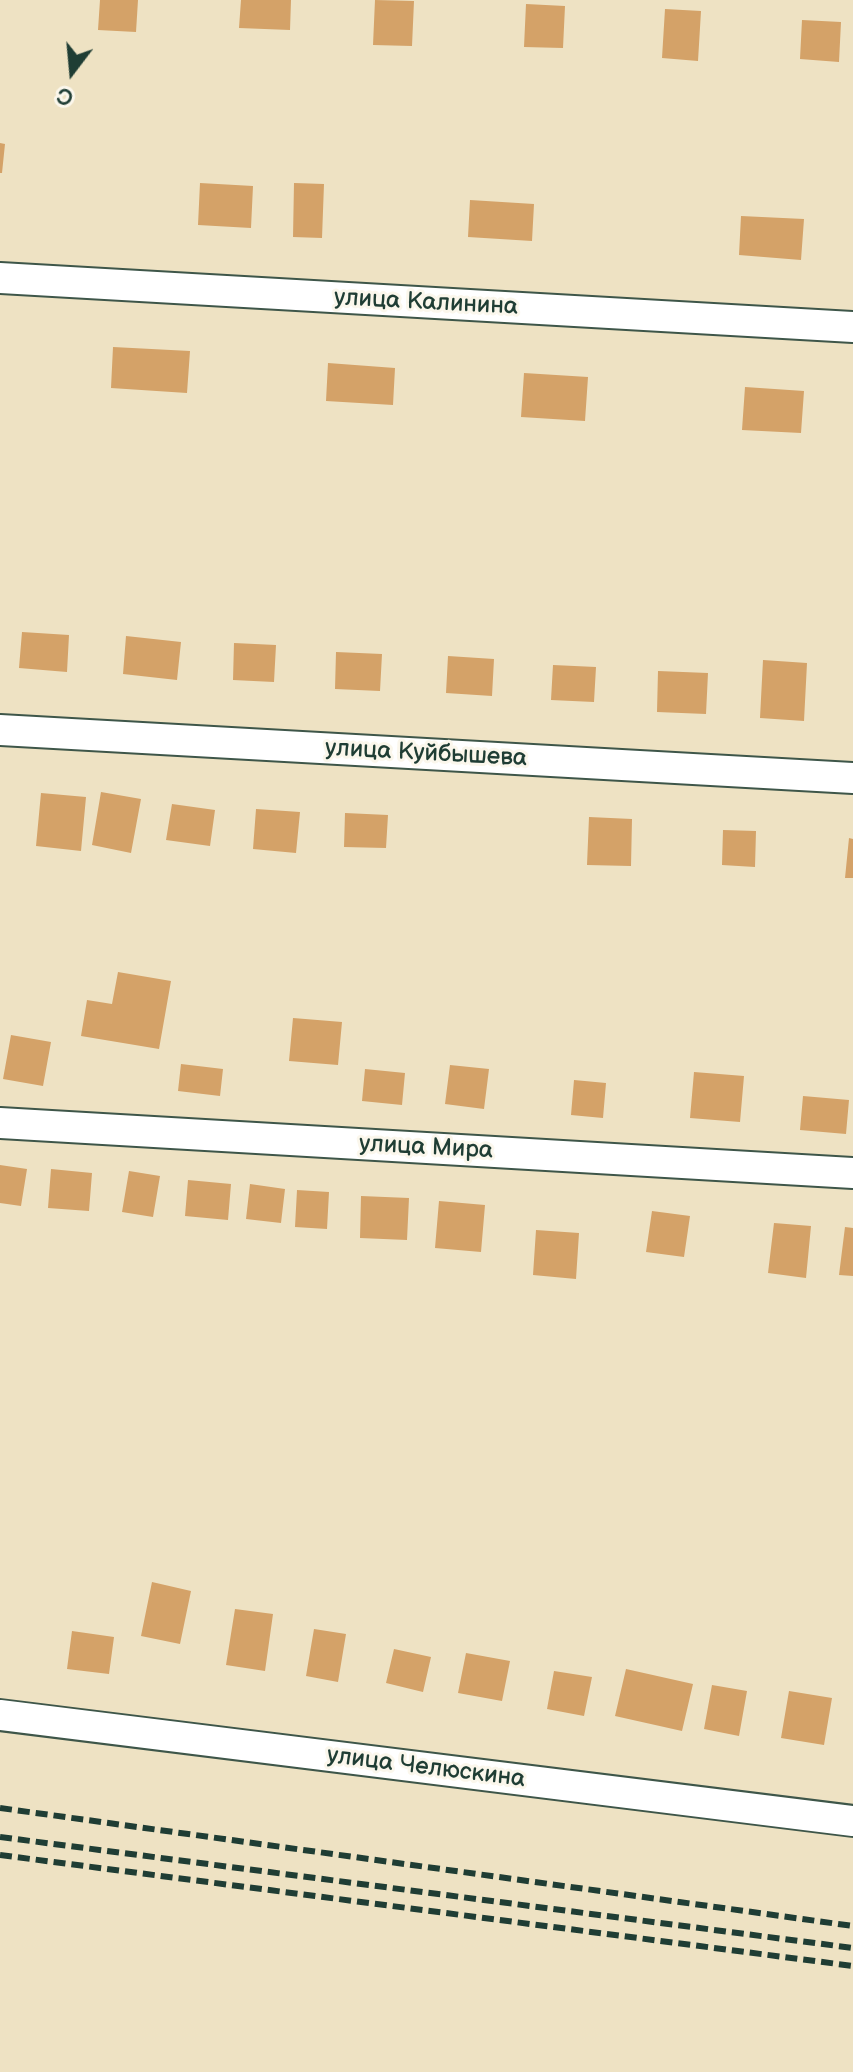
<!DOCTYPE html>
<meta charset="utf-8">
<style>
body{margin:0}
#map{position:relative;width:853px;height:2072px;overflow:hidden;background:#eee2c3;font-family:"Balsamiq Sans",sans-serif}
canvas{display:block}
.north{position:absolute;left:32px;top:32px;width:80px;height:80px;-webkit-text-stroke:6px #fbf7ec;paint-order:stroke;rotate:196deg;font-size:22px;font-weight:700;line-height:32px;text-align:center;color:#1f3d34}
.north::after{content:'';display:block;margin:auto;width:28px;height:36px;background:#1f3d34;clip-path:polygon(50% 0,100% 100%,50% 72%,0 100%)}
</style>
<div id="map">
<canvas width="853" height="2072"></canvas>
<div class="north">С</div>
</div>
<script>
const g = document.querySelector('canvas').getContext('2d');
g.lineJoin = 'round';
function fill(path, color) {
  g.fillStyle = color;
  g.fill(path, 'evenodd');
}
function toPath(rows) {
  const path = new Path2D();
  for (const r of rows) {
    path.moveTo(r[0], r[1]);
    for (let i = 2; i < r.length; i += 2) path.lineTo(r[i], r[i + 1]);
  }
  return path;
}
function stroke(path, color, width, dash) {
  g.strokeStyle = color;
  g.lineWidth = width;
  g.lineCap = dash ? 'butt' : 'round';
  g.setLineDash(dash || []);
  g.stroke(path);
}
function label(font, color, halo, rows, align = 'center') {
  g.font = font + ' "Balsamiq Sans",sans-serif';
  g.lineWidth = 6;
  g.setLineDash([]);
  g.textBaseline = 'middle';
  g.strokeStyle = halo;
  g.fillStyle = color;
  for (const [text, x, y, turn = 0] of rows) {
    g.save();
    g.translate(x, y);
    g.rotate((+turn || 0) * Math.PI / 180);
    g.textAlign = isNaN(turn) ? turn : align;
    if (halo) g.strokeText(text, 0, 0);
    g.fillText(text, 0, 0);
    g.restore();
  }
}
const building = toPath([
 [100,0,138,0,136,32,98,30],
 [241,0,291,0,290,30,239,28],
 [375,0,414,1,412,46,373,45],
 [526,4,565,6,563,48,524,47],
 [665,9,701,11,698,61,662,58],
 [802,20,841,22,839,62,800,59],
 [0,143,5,144,2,173,0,173],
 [200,183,253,186,251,228,198,225],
 [294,183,324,184,322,238,293,237],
 [470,200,534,204,532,241,468,237],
 [741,216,804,219,801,260,739,255],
 [113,347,190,351,187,393,111,388],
 [328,363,395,368,393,405,326,401],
 [524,373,588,377,585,421,521,417],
 [745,387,804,391,801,433,742,430],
 [22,632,69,635,67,672,19,668],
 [126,636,181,642,177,680,123,674],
 [234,643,276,645,274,682,233,680],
 [336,652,382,654,380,691,335,689],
 [448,656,494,659,492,696,446,693],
 [763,660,807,663,804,721,760,718],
 [553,665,596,667,594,702,551,700],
 [658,671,708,673,706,714,657,712],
 [101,792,141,799,131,853,92,845],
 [41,793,86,797,81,851,36,846],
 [172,804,215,810,210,846,166,840],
 [256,809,300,812,296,853,253,849],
 [345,813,388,815,386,848,344,847],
 [589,817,632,819,631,866,587,865],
 [723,830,756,831,755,867,722,865],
 [849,838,853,839,853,878,845,878],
 [118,972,171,981,159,1049,81,1036,87,1000,112,1004],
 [293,1018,342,1022,338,1065,289,1061],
 [11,1035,51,1042,43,1086,3,1079],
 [181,1064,223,1069,220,1096,178,1091],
 [450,1065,489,1069,484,1109,445,1104],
 [365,1069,405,1073,402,1105,362,1101],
 [694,1072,744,1076,740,1122,690,1118],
 [574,1080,606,1083,603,1118,571,1115],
 [803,1096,849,1100,846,1134,800,1130],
 [0,1165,27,1169,21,1206,0,1203],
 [51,1169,92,1173,89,1211,48,1208],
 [129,1171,160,1176,153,1217,122,1212],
 [188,1180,231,1184,228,1220,185,1216],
 [250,1184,285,1189,281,1223,246,1219],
 [297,1190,329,1192,327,1229,295,1227],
 [361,1196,409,1198,407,1240,360,1238],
 [439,1201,485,1205,481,1252,435,1248],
 [652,1211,690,1216,684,1257,646,1252],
 [774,1223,811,1226,806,1278,768,1273],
 [845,1227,853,1228,853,1276,839,1275],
 [536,1230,579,1233,576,1279,533,1275],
 [152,1582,191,1591,180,1644,141,1636],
 [235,1609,273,1614,265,1671,226,1665],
 [314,1629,346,1634,338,1682,306,1676],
 [72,1631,114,1637,109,1674,67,1669],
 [394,1649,431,1657,423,1692,386,1683],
 [466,1653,510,1661,502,1701,458,1693],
 [626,1669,693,1684,682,1731,615,1716],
 [554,1671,592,1677,584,1716,547,1709],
 [712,1685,747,1691,739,1736,704,1729],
 [789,1691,832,1698,824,1745,781,1738]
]);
const minor = toPath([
 [0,278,853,327],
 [0,730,853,778],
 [0,1123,853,1173],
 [0,1715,853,1821]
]);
const rail = toPath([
 [0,1808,853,1926],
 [0,1837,853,1948],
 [0,1855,853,1966]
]);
const streetNames = [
 ["улица Калинина",426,303,3],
 ["улица Куйбышева",426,754,3],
 ["улица Мира",426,1148,3],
 ["улица Челюскина",426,1768,7]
];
fill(building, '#d4a268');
stroke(minor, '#3e5649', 34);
stroke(minor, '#fff', 30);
stroke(rail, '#1f3d34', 6, [12, 6]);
label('24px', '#1f3d34', '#fbf7ec', streetNames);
</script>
